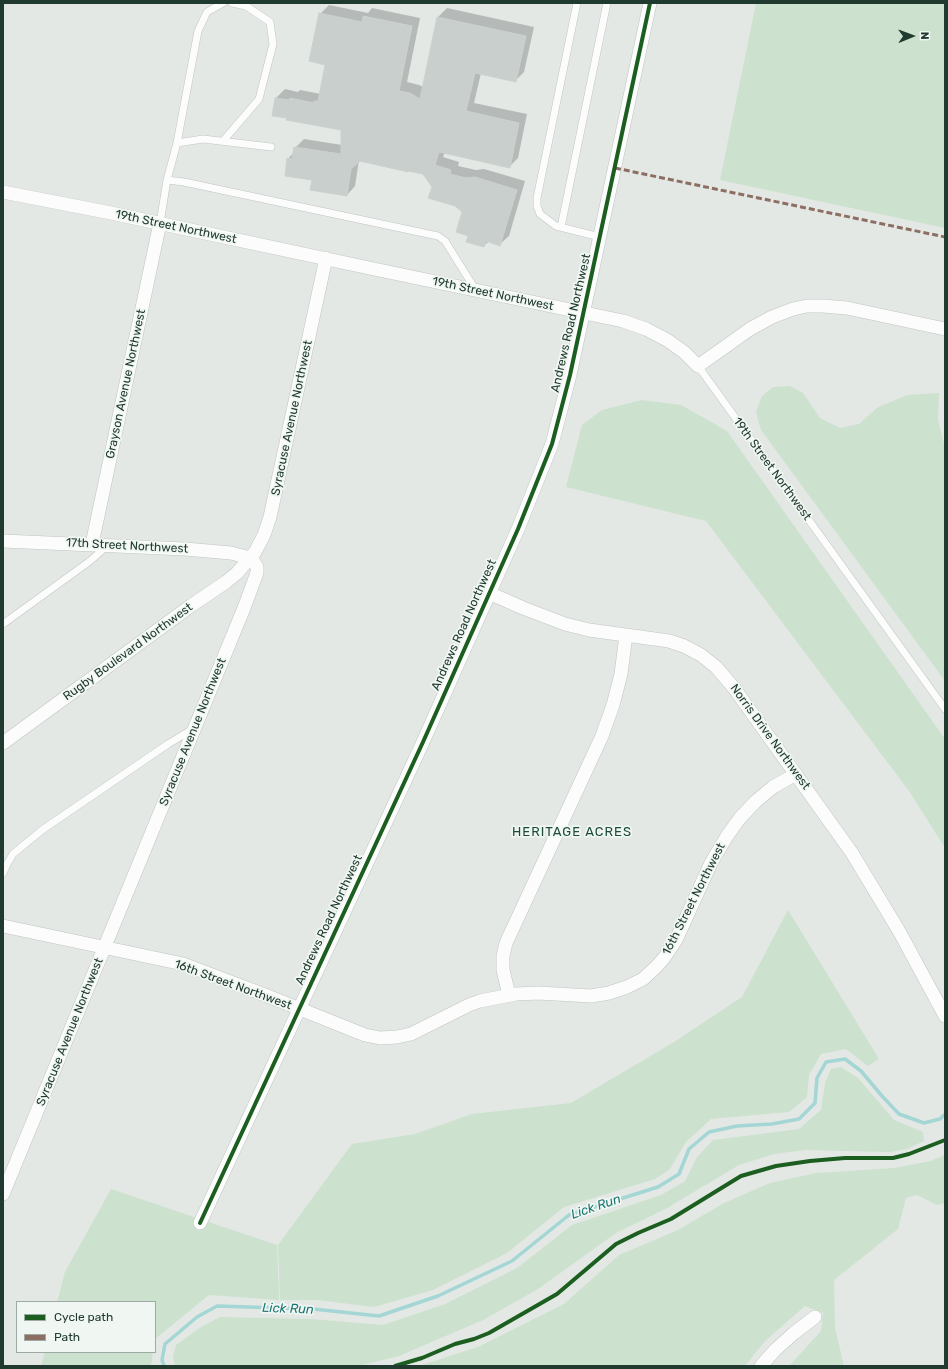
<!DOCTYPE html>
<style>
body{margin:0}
#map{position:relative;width:948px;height:1369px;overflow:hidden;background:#e3e8e5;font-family:Rubik,sans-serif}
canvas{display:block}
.frame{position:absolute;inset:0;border:4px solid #213a2f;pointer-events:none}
.legend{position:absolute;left:16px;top:1301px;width:140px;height:52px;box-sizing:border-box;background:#f0f7f2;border:1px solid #9daba4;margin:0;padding:5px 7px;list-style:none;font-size:12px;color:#213a2f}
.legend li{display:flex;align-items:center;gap:8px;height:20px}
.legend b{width:20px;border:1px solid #9daba4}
.north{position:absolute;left:892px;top:16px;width:40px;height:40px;-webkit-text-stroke:3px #f0f7f2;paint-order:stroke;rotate:89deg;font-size:11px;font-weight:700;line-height:16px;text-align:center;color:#213a2f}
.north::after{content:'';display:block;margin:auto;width:14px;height:18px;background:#213a2f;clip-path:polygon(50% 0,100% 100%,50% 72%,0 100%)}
</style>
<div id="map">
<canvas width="948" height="1369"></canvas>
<div class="frame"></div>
<ul class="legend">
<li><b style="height:5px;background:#1b5e20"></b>Cycle path</li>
<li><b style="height:5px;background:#8d6e63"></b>Path</li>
</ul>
<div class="north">N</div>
</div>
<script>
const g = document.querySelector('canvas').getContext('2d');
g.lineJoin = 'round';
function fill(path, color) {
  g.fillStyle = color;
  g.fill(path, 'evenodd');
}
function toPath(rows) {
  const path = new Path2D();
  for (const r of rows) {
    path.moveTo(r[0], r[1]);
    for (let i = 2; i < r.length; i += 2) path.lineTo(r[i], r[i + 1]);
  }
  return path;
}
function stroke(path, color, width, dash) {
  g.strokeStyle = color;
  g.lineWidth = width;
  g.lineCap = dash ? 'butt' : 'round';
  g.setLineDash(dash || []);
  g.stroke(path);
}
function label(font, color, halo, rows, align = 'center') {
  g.font = font + ' Rubik,sans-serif';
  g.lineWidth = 3.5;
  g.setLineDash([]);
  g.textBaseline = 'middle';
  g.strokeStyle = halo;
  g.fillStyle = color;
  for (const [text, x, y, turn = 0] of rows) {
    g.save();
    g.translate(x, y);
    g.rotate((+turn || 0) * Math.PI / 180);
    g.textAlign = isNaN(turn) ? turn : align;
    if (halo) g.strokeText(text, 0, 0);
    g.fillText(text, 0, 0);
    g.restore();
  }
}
const green = toPath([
 [756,3,945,3,945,228,720,180],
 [790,386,803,393,820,418,840,428,859,424,878,407,908,395,939,393,938,420,945,447,945,681,761,430,756,412,762,396,773,387],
 [642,400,681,405,727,431,945,739,945,848,909,791,706,521,566,487,582,425,602,410],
 [788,910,879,1059,868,1066,846,1049,821,1054,809,1075,807,1097,789,1112,711,1119,686,1142,670,1169,655,1179,564,1207,507,1253,433,1290,374,1307,317,1300,280,1300,278,1245,352,1144,415,1134,472,1114,571,1103,674,1042,742,997],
 [841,1067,858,1078,894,1120,923,1132,924,1141,907,1149,890,1152,805,1150,774,1154,739,1165,667,1208,616,1233,538,1289,483,1320,399,1356,359,1366,175,1366,173,1357,176,1345,201,1327,220,1317,310,1319,383,1325,445,1304,517,1268,572,1225,661,1195,685,1181,697,1157,713,1140,799,1129,821,1110,825,1083,831,1069],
 [945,1155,945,1203,937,1205,917,1195,906,1198,898,1229,834,1280,835,1328,844,1366,789,1366,821,1331,823,1313,805,1306,765,1341,745,1366,419,1366,478,1347,564,1304,619,1255,678,1230,724,1203,770,1183,816,1173,894,1168,931,1161],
 [111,1189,277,1245,279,1300,209,1295,155,1339,155,1302,57,1302,65,1272],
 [45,1352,153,1352,151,1366,41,1366]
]);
const shadow = toPath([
 [329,5,368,13,372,8,420,18,407,82,419,85,423,87,438,17,447,8,534,27,524,72,515,81,481,73,474,103,527,114,518,158,509,167,445,152,443,157,459,162,458,166,476,170,484,169,525,181,509,236,500,244,489,241,484,246,469,235,463,211,433,186,424,173,359,160,355,186,347,195,313,179,288,159,294,152,295,148,304,139,342,145,342,129,273,115,276,98,285,89,298,92,300,90,321,94,327,64,320,14]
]);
const stream = toPath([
 [164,1366,162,1360,165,1344,197,1317,217,1306,313,1309,379,1316,438,1296,512,1261,569,1215,658,1187,679,1174,689,1149,709,1132,737,1126,772,1124,799,1119,815,1103,817,1078,826,1062,845,1059,861,1071,882,1096,899,1114,924,1123,940,1119,945,1114]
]);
const building = toPath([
 [319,13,362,22,363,16,412,26,399,91,410,93,420,99,437,17,526,36,516,82,475,73,466,111,519,123,510,168,439,152,435,165,451,170,450,174,466,178,475,177,517,190,500,246,486,241,484,247,466,242,468,236,456,232,462,212,455,206,428,198,432,187,423,174,408,171,408,172,360,161,351,169,347,196,310,190,312,180,285,176,287,158,292,159,294,147,341,154,341,130,286,120,287,118,272,116,275,98,290,100,290,98,314,103,314,101,318,101,325,65,309,61,319,13]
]);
const path = toPath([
 [398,1365,398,1366]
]);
const service = toPath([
 [577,3,537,198,537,206,540,214,556,226,600,237],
 [223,141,259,99,273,44,270,22,246,6,232,3],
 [177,143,203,139,271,147],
 [167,180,184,182,438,236,445,241,475,289],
 [160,223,167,180,177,143,198,31,207,12,223,3],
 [561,227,607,3],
 [698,366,945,709],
 [3,624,90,561,107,546],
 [3,873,7,864,13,854,42,830,168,744,193,729]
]);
const minor = toPath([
 [3,192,111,213,374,269,623,321,646,329,667,340,684,352,698,366,750,329,772,317,793,309,807,306,823,306,847,308,945,329],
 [3,541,185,549,231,553,250,558],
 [92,544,160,223],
 [489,593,523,608,565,624,589,630,669,641,684,646,701,655,716,667,734,688,852,853,899,931,945,1016],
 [3,743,192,605,226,582,237,573,255,552,264,535,270,517,326,258],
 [3,926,183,964,265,995,365,1035,380,1038,397,1037,411,1034,469,1005,480,1001,516,994,538,993,591,996,609,993,627,987,643,979,656,967,664,958,676,940,711,863,727,836,740,818,755,802,773,787,796,774],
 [509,995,503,970,503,956,506,943,602,736,613,705,621,674,626,635],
 [3,1194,244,608,257,573,257,567,254,562,250,558],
 [200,1223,423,742,518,529,552,444,570,375,650,3],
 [761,1366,775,1350,794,1333,815,1317]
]);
const quiet = toPath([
 [615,168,945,237]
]);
const cycleway = toPath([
 [200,1223,423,742,518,529,552,444,570,375,650,3],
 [395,1366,422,1358,455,1344,474,1339,489,1333,557,1294,616,1244,638,1233,671,1219,741,1176,776,1166,810,1161,845,1158,893,1158,909,1154,945,1140]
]);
const streetNames = [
 ["19th Street Northwest",176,227,12],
 ["19th Street Northwest",493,294,12],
 ["Andrews Road Northwest",571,323,-77],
 ["Grayson Avenue Northwest",126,384,-78],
 ["Syracuse Avenue Northwest",292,418,-78],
 ["19th Street Northwest",772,469,54],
 ["17th Street Northwest",127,546,3],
 ["Andrews Road Northwest",464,625,-66],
 ["Rugby Boulevard Northwest",128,652,-36],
 ["Syracuse Avenue Northwest",193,732,-68],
 ["Norris Drive Northwest",770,737,54],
 ["16th Street Northwest",694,899,-63],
 ["Andrews Road Northwest",329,920,-65],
 ["16th Street Northwest",233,985,20],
 ["Syracuse Avenue Northwest",70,1032,-68]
];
const neighbourhoodNames = [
 ["HERITAGE ACRES",572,832]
];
const waterNames = [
 ["Lick Run",596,1207,-19],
 ["Lick Run",288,1309,2]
];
fill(green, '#cce1ce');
fill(shadow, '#0003');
stroke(stream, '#a3d6d4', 3.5);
fill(building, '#c9cfcc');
stroke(building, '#cbd1ce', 1);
stroke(service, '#c0c5c2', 8);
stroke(minor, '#c0c5c2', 14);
stroke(path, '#c0c8c4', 2, [2, 3]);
stroke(service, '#fbfcfb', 7);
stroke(minor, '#fbfcfb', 13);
stroke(quiet, '#8d6e63', 3, [6, 3]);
stroke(cycleway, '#1b5e20', 4);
label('12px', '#213a2f', '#f0f7f2', streetNames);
g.letterSpacing = '1px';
label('13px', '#1d4c38', '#f0f7f2', neighbourhoodNames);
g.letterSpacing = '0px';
label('italic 13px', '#1c7574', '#f0f7f2', waterNames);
</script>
